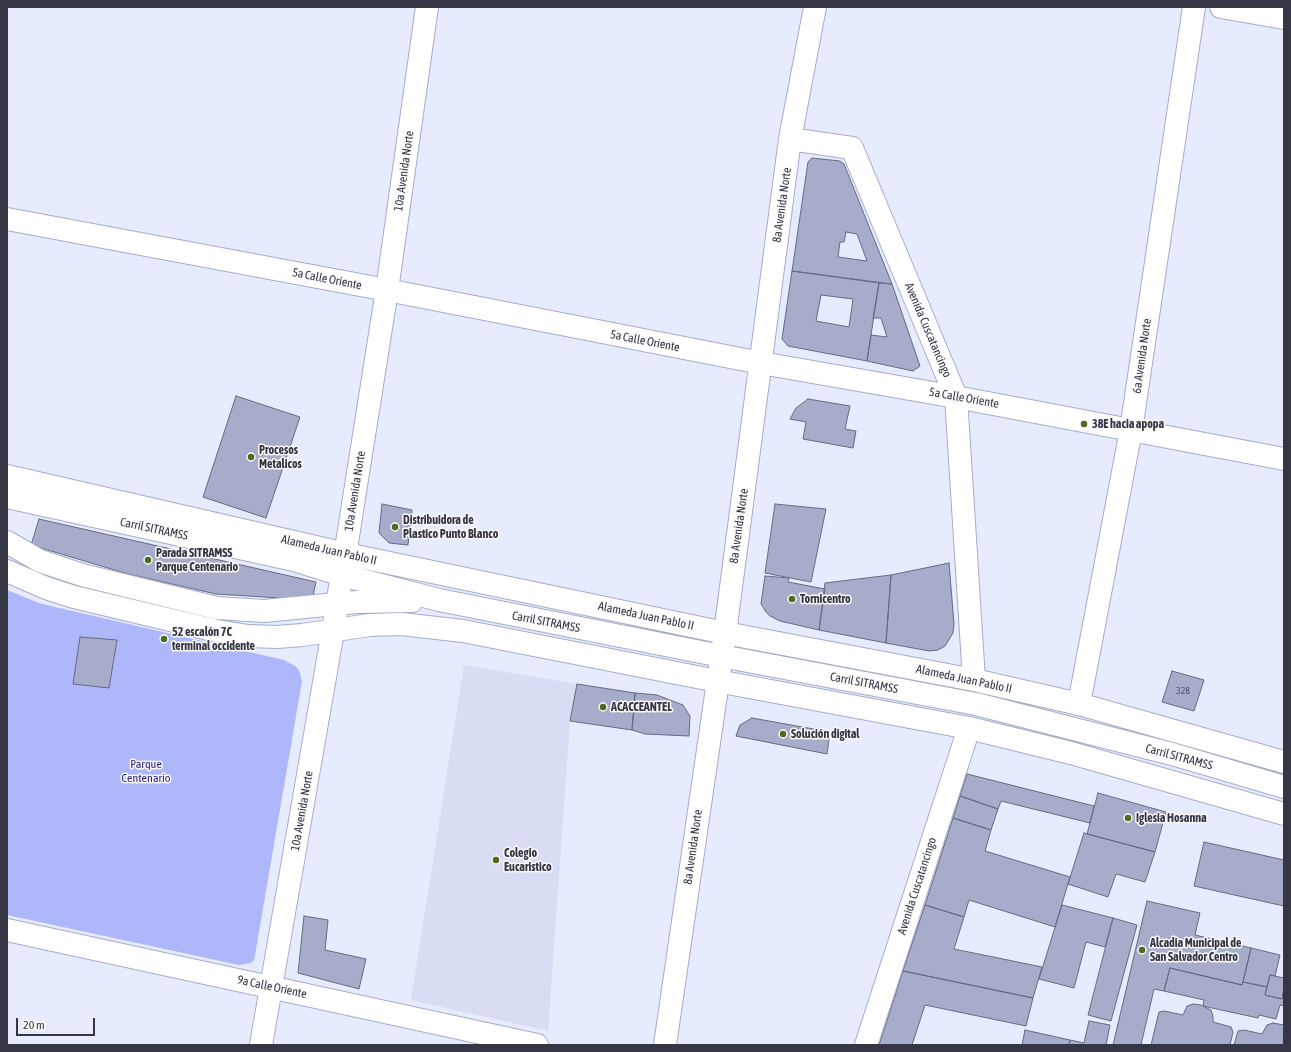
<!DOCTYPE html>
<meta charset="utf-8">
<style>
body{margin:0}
#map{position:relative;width:1291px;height:1052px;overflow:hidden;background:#e7ebfe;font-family:"Asap Condensed",sans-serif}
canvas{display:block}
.frame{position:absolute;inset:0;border:8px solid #343743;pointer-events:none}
.scale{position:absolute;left:16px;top:1018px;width:79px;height:18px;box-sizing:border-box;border:2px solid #343743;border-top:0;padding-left:5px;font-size:12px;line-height:14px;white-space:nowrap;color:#343743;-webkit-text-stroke:3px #f9f9f9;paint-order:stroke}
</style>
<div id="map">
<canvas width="1291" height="1052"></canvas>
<div class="frame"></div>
<div class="scale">20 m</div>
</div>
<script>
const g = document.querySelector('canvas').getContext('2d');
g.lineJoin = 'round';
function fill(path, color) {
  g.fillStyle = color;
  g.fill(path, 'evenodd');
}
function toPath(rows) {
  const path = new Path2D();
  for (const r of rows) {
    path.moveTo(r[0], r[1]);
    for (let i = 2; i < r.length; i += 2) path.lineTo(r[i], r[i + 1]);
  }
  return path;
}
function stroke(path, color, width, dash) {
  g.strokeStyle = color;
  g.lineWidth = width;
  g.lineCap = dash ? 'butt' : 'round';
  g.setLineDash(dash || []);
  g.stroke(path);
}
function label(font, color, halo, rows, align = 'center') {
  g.font = font + ' "Asap Condensed",sans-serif';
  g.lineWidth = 3;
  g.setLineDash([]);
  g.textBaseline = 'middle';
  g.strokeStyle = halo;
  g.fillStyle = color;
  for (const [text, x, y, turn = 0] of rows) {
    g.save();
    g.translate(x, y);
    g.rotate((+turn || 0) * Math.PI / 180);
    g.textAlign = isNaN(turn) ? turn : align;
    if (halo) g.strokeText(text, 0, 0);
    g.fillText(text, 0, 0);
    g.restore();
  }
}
const built = toPath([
 [464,665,577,684,570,721,548,1031,411,1000]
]);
const green = toPath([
 [7,590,39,603,55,607,284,660,295,666,299,670,302,681,301,687,255,955,254,960,251,963,239,965,7,915]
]);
const building = toPath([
 [812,158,840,161,844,164,892,284,792,271,808,162,812,158],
 [846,232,857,234,867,261,838,257,840,242,844,242,846,232],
 [792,271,879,283,867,361,788,346,782,339,792,271],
 [821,295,853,299,849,327,816,321,821,295],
 [879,283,892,284,920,366,913,371,867,361,871,335,887,337,881,318,873,318,879,283],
 [236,396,300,417,266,518,203,497,236,396],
 [808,399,850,406,845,429,856,431,853,448,803,439,806,422,790,419,796,408,808,399],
 [382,504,412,510,408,545,389,543,379,533,382,504],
 [775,504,826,509,811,582,765,573,775,504],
 [39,519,316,582,312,600,216,594,128,574,31,545,39,519],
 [949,563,954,624,953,633,945,646,938,650,929,651,886,643,891,575,949,563],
 [891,575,886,643,819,630,825,583,891,575],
 [765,576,789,578,788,582,825,589,819,630,780,621,770,616,766,612,761,604,765,576],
 [80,637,117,640,109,688,73,684,80,637],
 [1172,671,1204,680,1194,711,1162,702,1172,671],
 [577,684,635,693,632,730,570,721,577,684],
 [635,693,657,695,683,705,690,716,689,736,645,734,632,730,635,693],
 [752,718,830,732,827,754,736,736,740,725,752,718],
 [967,774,1094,806,1090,823,1001,801,998,809,960,796,967,774],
 [1098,793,1166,812,1155,852,1087,834,1098,793],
 [960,796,998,809,991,830,953,818,960,796],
 [953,818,991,830,985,851,1070,877,1055,927,969,900,964,917,925,905,953,818],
 [1084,833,1155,852,1145,882,1116,874,1108,897,1068,884,1084,833],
 [1204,842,1284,860,1284,906,1194,886,1204,842],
 [1147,901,1200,913,1195,935,1251,948,1243,982,1242,985,1170,968,1164,991,1154,989,1141,1045,1113,1045,1147,901],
 [925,905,964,917,954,949,1042,967,1033,998,903,971,925,905],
 [1062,905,1113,918,1105,947,1086,942,1074,988,1039,979,1062,905],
 [304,916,328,920,325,950,366,959,359,989,298,973,304,916],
 [1113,918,1137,925,1111,1021,1088,1015,1113,918],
 [1251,948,1280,955,1275,976,1270,975,1267,987,1243,982,1251,948],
 [1170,968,1242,985,1243,982,1267,987,1265,995,1282,999,1284,989,1284,1006,1280,1005,1276,1019,1259,1015,1258,1018,1203,1006,1204,1000,1164,991,1170,968],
 [903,971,1033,998,1026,1026,925,1005,912,1045,879,1045,903,971],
 [1270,975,1284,978,1284,989,1282,999,1265,995,1270,975],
 [1194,1004,1201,1005,1211,1010,1213,1016,1213,1022,1231,1027,1233,1032,1230,1045,1151,1045,1159,1012,1164,1011,1183,1015,1187,1006,1194,1004],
 [1089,1021,1110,1025,1106,1045,1069,1045,1070,1040,1084,1043,1089,1021],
 [1273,1023,1284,1025,1284,1045,1234,1045,1238,1031,1244,1030,1262,1034,1267,1025,1273,1023],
 [1025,1030,1070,1040,1069,1045,1022,1045,1025,1030]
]);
const minor = toPath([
 [1221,7,1284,18],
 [790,139,852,148,956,397,974,680],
 [7,219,387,290,761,363,956,397,1284,459],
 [1079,704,1131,430,1194,7],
 [7,930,537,1045],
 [261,1045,333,631,387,290,427,7],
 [665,1045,725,633,790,139,815,7],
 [866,1045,969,728]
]);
const major = toPath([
 [7,476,346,554,725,633,974,680,1079,704,1284,762],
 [7,497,294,560,342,575,439,600,721,656,976,704,1172,754,1284,787],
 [7,542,40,561,82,575,217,608,264,611,357,602,412,601],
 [7,571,46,588,74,597,217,631,248,636,277,637,302,635,370,625,401,624,463,631,717,681,969,728,1071,753,1284,814]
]);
const markers = [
 [1084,424,4,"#4f6b1e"],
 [251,457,4,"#4f6b1e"],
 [395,527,4,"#4f6b1e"],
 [148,560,4,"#4f6b1e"],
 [792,599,4,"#4f6b1e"],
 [164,639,4,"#4f6b1e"],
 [603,707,4,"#4f6b1e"],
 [783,734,4,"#4f6b1e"],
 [1128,818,4,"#4f6b1e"],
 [496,860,4,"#4f6b1e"],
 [1142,950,4,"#4f6b1e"]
];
const numberNames = [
 ["328",1183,691]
];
const streetNames = [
 ["10a Avenida Norte",404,171,-82],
 ["8a Avenida Norte",782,205,-82],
 ["5a Calle Oriente",327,279,11],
 ["Avenida Cuscatancingo",928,330,67],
 ["5a Calle Oriente",645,341,11],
 ["6a Avenida Norte",1142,356,-82],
 ["5a Calle Oriente",964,398,10],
 ["10a Avenida Norte",355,491,-81],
 ["8a Avenida Norte",739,526,-82],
 ["Carril SITRAMSS",154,529,12],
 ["Alameda Juan Pablo II",329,550,13],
 ["Alameda Juan Pablo II",646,616,12],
 ["Carril SITRAMSS",546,622,11],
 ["Alameda Juan Pablo II",964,679,12],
 ["Carril SITRAMSS",864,683,11],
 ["Carril SITRAMSS",1179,757,15],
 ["10a Avenida Norte",302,811,-80],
 ["8a Avenida Norte",693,847,-82],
 ["Avenida Cuscatancingo",917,886,-72],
 ["9a Calle Oriente",272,987,12]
];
const poiNames = [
 ["38E hacia apopa",1092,424],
 ["Procesos",259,450],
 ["Metalicos",259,464],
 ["Distribuidora de",403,520],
 ["Plastico Punto Blanco",403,534],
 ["Parada SITRAMSS",156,553],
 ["Parque Centenario",156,567],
 ["Tornicentro",800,599],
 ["52 escalón 7C",172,632],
 ["terminal occidente",172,646],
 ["ACACCEANTEL",611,707],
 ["Solución digital",791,734],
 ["Iglesia Hosanna",1136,818],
 ["Colegio",504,853],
 ["Eucaristico",504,867],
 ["Alcadia Municipal de",1150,943],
 ["San Salvador Centro",1150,957]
];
const parkNames = [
 ["Parque",146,764],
 ["Centenario",146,778]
];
fill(built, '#d8ddf4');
fill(green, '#adb7f9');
fill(building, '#a6acca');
stroke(building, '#656a85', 1);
stroke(minor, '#a6acca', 24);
stroke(major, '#a6acca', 24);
stroke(minor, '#fff', 22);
stroke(major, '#fff', 22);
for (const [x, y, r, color] of markers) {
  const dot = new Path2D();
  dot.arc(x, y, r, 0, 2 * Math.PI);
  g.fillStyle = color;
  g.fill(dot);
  stroke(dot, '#f9f9f9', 1.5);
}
label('10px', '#505465', null, numberNames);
label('12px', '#343743', '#f9f9f9', streetNames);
label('bold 12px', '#343743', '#f9f9f9', poiNames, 'left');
label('12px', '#241c7a', '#f9f9f9', parkNames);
</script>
